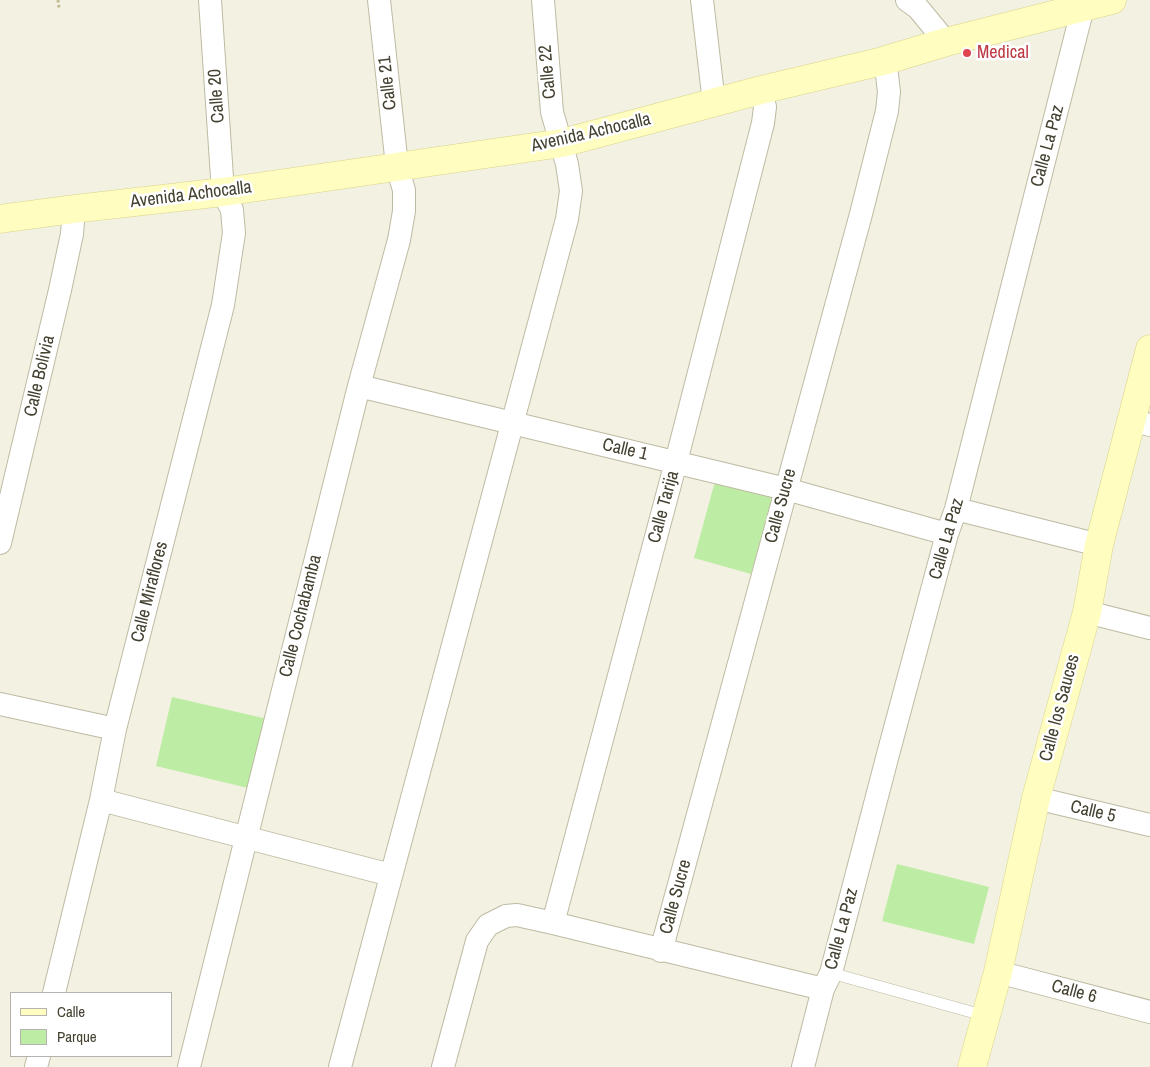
<!DOCTYPE html>
<style>
body{margin:0}
#map{position:relative;width:1150px;height:1067px;overflow:hidden;background:#f3f1e1;font-family:"Archivo Narrow",sans-serif}
canvas{display:block}
.legend{position:absolute;left:10px;top:992px;width:162px;height:65px;box-sizing:border-box;background:#fff;border:1px solid #b4b3ad;margin:0;padding:6px 9px;list-style:none;font-size:15px;color:#444131}
.legend li{display:flex;align-items:center;gap:10px;height:25px}
.legend b{width:25px;border:1px solid #b4b3ad}
</style>
<div id="map">
<canvas width="1150" height="1067"></canvas>
<ul class="legend">
<li><b style="height:6px;background:#fffdbf"></b>Calle</li>
<li><b style="height:14px;background:#bdeda4"></b>Parque</li>
</ul>
</div>
<script>
const g = document.querySelector('canvas').getContext('2d');
g.lineJoin = 'round';
function fill(path, color) {
  g.fillStyle = color;
  g.fill(path, 'evenodd');
}
function toPath(rows) {
  const path = new Path2D();
  for (const r of rows) {
    path.moveTo(r[0], r[1]);
    for (let i = 2; i < r.length; i += 2) path.lineTo(r[i], r[i + 1]);
  }
  return path;
}
function stroke(path, color, width, dash) {
  g.strokeStyle = color;
  g.lineWidth = width;
  g.lineCap = dash ? 'butt' : 'round';
  g.setLineDash(dash || []);
  g.stroke(path);
}
function label(font, color, halo, rows, align = 'center') {
  g.font = font + ' "Archivo Narrow",sans-serif';
  g.lineWidth = 5;
  g.setLineDash([]);
  g.textBaseline = 'middle';
  g.strokeStyle = halo;
  g.fillStyle = color;
  for (const [text, x, y, turn = 0] of rows) {
    g.save();
    g.translate(x, y);
    g.rotate((+turn || 0) * Math.PI / 180);
    g.textAlign = isNaN(turn) ? turn : align;
    if (halo) g.strokeText(text, 0, 0);
    g.fillText(text, 0, 0);
    g.restore();
  }
}
const green = toPath([
 [720,463,777,479,751,574,694,558],
 [172,697,285,723,269,793,156,766],
 [897,864,989,887,974,944,882,921]
]);
const path = toPath([
 [58,0,59,8]
]);
const lane = toPath([
 [831,973,986,1016]
]);
const street = toPath([
 [702,0,714,103],
 [907,0,918,8,946,42],
 [359,386,786,489,947,534],
 [1131,420,1150,425],
 [956,509,1099,545],
 [0,543,60,290,72,234,74,209],
 [1087,612,1150,628],
 [0,704,115,729],
 [1036,798,1150,825],
 [101,800,391,875],
 [553,923,676,462,763,123,765,107,761,90],
 [661,951,861,214,887,111,889,92,887,75,883,61],
 [998,972,1150,1012],
 [54,993,101,800,115,729,223,305,234,233,232,210,223,192,210,0],
 [36,1067,39,1056],
 [189,1067,359,386,399,240,404,211,404,190,397,166,379,0],
 [340,1067,567,219,571,191,567,164,552,112,543,0],
 [443,1067,477,941,488,925,506,916,517,915,553,923,823,989],
 [803,1067,823,989,831,973,887,758,947,534,956,509,1083,7]
]);
const secondary = toPath([
 [0,219,74,209,223,192,562,143,761,90,883,61,946,42,1112,0],
 [972,1067,998,972,1036,798,1087,612,1099,545,1150,349]
]);
const markers = [
 [967,53,5,"#e0444e"]
];
const healthNames = [
 ["Medical",977,53]
];
const streetNames = [
 ["Calle 22",548,72,-95],
 ["Calle 21",388,83,-96],
 ["Calle 20",217,96,-94],
 ["Avenida Achocalla",591,133,-13],
 ["Calle La Paz",1048,146,-75],
 ["Avenida Achocalla",191,195,-7],
 ["Calle Bolivia",40,376,-77],
 ["Calle 1",625,450,13],
 ["Calle Sucre",781,506,-75],
 ["Calle Tarija",664,507,-75],
 ["Calle La Paz",947,539,-74],
 ["Calle Miraflores",150,592,-76],
 ["Calle Cochabamba",301,616,-76],
 ["Calle los Sauces",1060,708,-75],
 ["Calle 5",1093,812,13],
 ["Calle Sucre",676,897,-75],
 ["Calle La Paz",842,929,-75],
 ["Calle 6",1074,992,15]
];
fill(green, '#bdeda4');
stroke(lane, '#bebba3', 12);
stroke(street, '#bebba3', 24);
stroke(secondary, '#d8d48b', 29);
stroke(path, '#c2bb92', 3, [2.5, 2.5]);
stroke(lane, '#fff', 11);
stroke(street, '#fff', 22);
stroke(secondary, '#fffdbf', 28);
for (const [x, y, r, color] of markers) {
  const dot = new Path2D();
  dot.arc(x, y, r, 0, 2 * Math.PI);
  g.fillStyle = color;
  g.fill(dot);
  stroke(dot, '#fff', 2);
}
label('18px', '#be3a42', '#fff', healthNames, 'left');
label('18px', '#444131', '#fff', streetNames);
</script>
